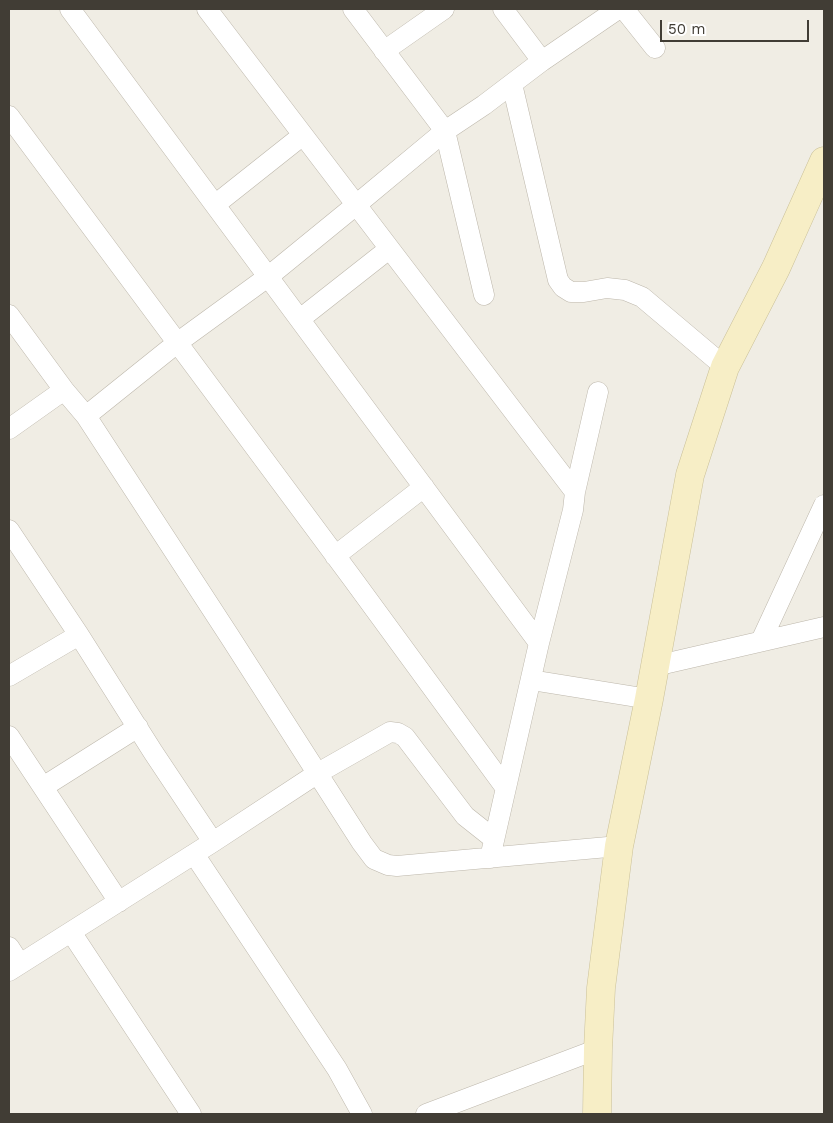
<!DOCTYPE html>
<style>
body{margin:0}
#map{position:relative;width:833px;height:1123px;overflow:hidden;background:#f0ede4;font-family:"Work Sans",sans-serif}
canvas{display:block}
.frame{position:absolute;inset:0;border:10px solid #413d35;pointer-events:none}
.scale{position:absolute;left:660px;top:20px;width:149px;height:22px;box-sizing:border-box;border:2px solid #413d35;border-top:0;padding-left:6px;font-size:15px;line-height:18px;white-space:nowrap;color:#413d35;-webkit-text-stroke:4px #fff;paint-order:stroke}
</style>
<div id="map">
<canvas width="833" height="1123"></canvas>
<div class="frame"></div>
<div class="scale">50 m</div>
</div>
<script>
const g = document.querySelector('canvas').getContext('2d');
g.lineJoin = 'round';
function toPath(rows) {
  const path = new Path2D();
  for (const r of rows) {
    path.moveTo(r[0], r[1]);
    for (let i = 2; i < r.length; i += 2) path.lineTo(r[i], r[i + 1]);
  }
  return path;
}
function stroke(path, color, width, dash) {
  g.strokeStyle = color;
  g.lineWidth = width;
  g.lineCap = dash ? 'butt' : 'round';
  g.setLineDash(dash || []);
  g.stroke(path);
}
const street = toPath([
 [70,9,539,643],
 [207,9,575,492,573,510,539,643,490,858],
 [353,9,445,131,484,295],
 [503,9,542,61],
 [624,9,655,48],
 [384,51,444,9],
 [512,84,558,280,563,287,571,292,584,292,607,288,625,290,642,297,725,367],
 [9,116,352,578,505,787],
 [216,204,303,135],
 [9,315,64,390,86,416,230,637,362,843,374,859,388,865,397,866,619,846],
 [300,319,389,249],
 [86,416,177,343,269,276,356,205,445,131,484,105,542,61,618,9],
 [9,429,64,390],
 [575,492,598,392],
 [9,530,79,635,153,752,213,842],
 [335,556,424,487],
 [761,641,824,505],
 [655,666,824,627],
 [9,676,79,635],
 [531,680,649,699],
 [9,736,119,902],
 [43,787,138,727],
 [194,854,337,1069,362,1114],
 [71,932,191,1114],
 [9,947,20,964],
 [9,971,213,842,318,773,390,732,398,733,405,737,465,816,494,839],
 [426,1114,598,1049]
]);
const secondary = toPath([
 [597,1114,598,1049,601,988,619,846,649,699,690,475,725,367,776,268,824,161]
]);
stroke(street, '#bdb7ab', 21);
stroke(secondary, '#cac098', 29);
stroke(street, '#fff', 20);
stroke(secondary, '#f7eec6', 28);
</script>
